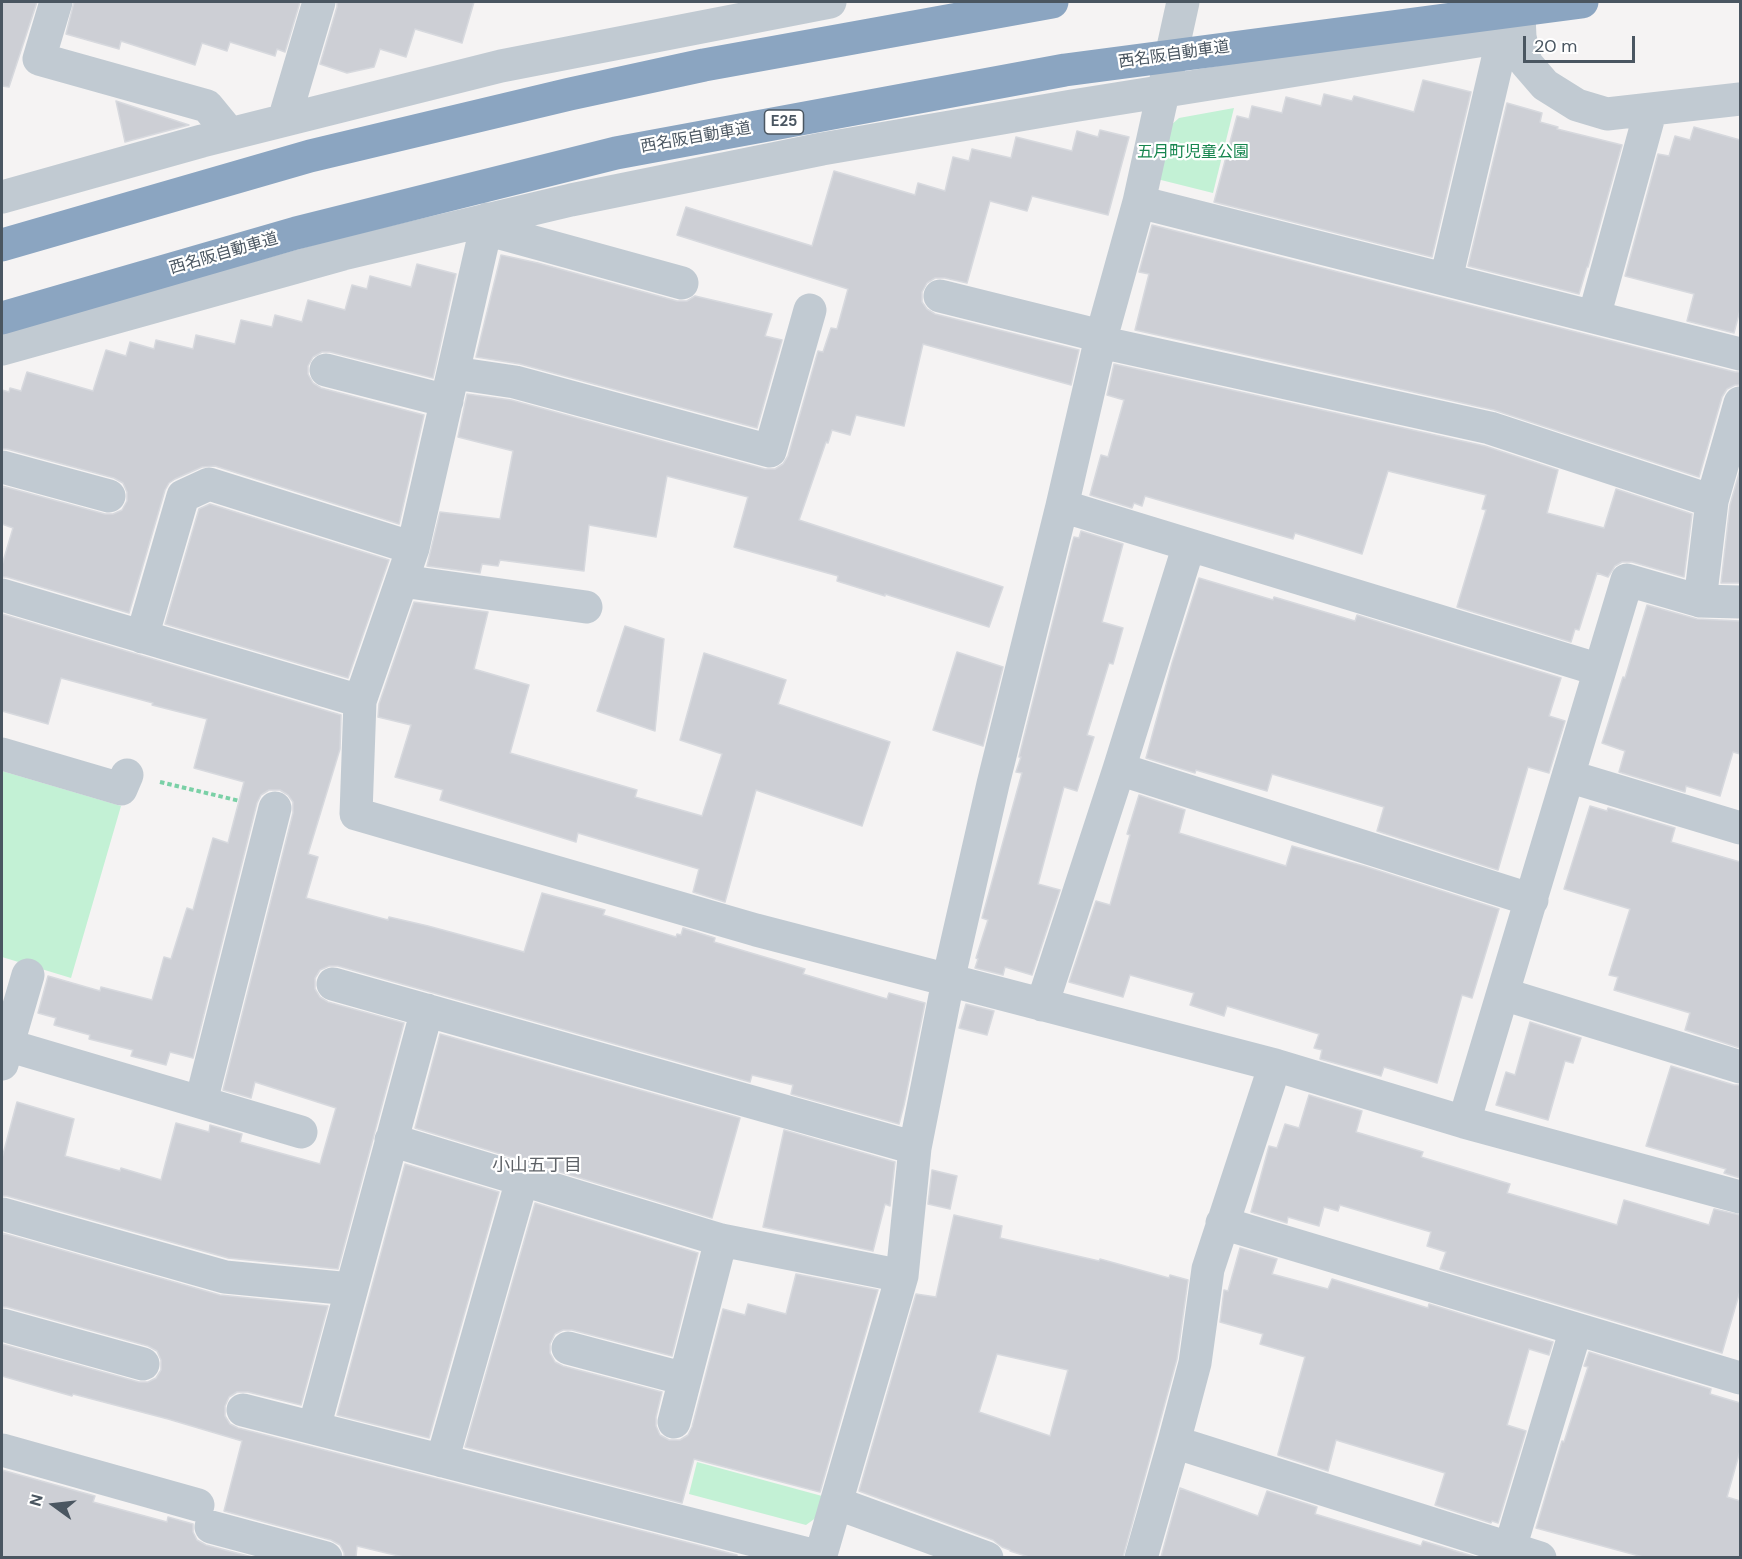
<!DOCTYPE html>
<meta charset="utf-8">
<style>
body{margin:0}
#map{position:relative;width:1742px;height:1559px;overflow:hidden;background:#f5f3f3;font-family:"DM Sans",sans-serif}
canvas{display:block}
.frame{position:absolute;inset:0;border:3px solid #4a5661;pointer-events:none}
.north{position:absolute;left:24px;top:1475px;width:60px;height:60px;-webkit-text-stroke:4px #fff;paint-order:stroke;rotate:285deg;font-size:16px;font-weight:700;line-height:24px;text-align:center;color:#4a5661}
.north::after{content:'';display:block;margin:auto;width:21px;height:27px;background:#4a5661;clip-path:polygon(50% 0,100% 100%,50% 72%,0 100%)}
.scale{position:absolute;left:1523px;top:36px;width:112px;height:27px;box-sizing:border-box;border:3px solid #4a5661;border-top:0;padding-left:8px;font-size:18px;line-height:21px;white-space:nowrap;color:#4a5661;-webkit-text-stroke:4px #fff;paint-order:stroke}
</style>
<div id="map">
<canvas width="1742" height="1559"></canvas>
<div class="frame"></div>
<div class="north">N</div>
<div class="scale">20 m</div>
</div>
<script>
const g = document.querySelector('canvas').getContext('2d');
g.lineJoin = 'round';
function fill(path, color) {
  g.fillStyle = color;
  g.fill(path, 'evenodd');
}
function toPath(rows) {
  const path = new Path2D();
  for (const r of rows) {
    path.moveTo(r[0], r[1]);
    for (let i = 2; i < r.length; i += 2) path.lineTo(r[i], r[i + 1]);
  }
  return path;
}
function stroke(path, color, width, dash) {
  g.strokeStyle = color;
  g.lineWidth = width;
  g.lineCap = dash ? 'butt' : 'round';
  g.setLineDash(dash || []);
  g.stroke(path);
}
function label(font, color, halo, rows, align = 'center') {
  g.font = font + ' "DM Sans","Noto Sans JP",sans-serif';
  g.lineWidth = 4.5;
  g.setLineDash([]);
  g.textBaseline = 'middle';
  g.strokeStyle = halo;
  g.fillStyle = color;
  for (const [text, x, y, turn = 0] of rows) {
    g.save();
    g.translate(x, y);
    g.rotate((+turn || 0) * Math.PI / 180);
    g.textAlign = isNaN(turn) ? turn : align;
    if (halo) g.strokeText(text, 0, 0);
    g.fillText(text, 0, 0);
    g.restore();
  }
}
const green = toPath([
 [1234,108,1213,193,1157,179,1170,126,1179,118],
 [2,771,121,806,71,978,2,957],
 [697,1462,822,1496,817,1517,806,1525,689,1494]
]);
const building = toPath([
 [2,2,37,2,9,87,2,86,2,2],
 [74,2,300,2,285,52,277,49,275,56,230,42,227,51,202,43,195,65,121,41,119,49,66,34,74,2],
 [337,2,474,2,462,43,415,29,406,57,380,49,374,67,347,73,320,64,337,7,337,2],
 [1423,80,1471,92,1432,257,1214,202,1237,116,1249,119,1252,106,1282,113,1286,97,1321,106,1324,94,1352,101,1354,96,1414,112,1423,80],
 [116,101,189,125,125,142,116,101],
 [1507,103,1542,113,1540,122,1558,127,1557,129,1622,145,1588,267,1587,267,1579,294,1468,266,1507,103],
 [1694,127,1740,140,1740,310,1734,333,1687,321,1694,294,1625,276,1658,154,1669,156,1675,136,1690,140,1694,127],
 [1100,130,1129,137,1108,215,1032,196,1027,211,990,201,967,283,945,278,935,278,927,283,922,292,922,302,927,309,935,314,1079,350,1071,385,923,344,904,426,856,415,850,435,832,430,828,443,826,442,799,520,1003,587,989,627,885,594,885,596,837,581,838,576,734,547,748,497,667,476,656,537,589,525,584,571,500,560,498,566,482,564,480,573,427,566,440,512,500,519,513,451,458,437,467,394,511,400,765,469,775,469,783,464,788,456,818,351,823,352,831,328,837,329,848,289,677,235,686,207,812,246,834,171,915,195,918,183,945,191,953,157,969,161,972,149,1011,158,1016,137,1072,151,1077,131,1098,137,1100,130],
 [1152,225,1735,372,1740,372,1740,385,1735,385,1727,389,1722,397,1699,477,1494,410,1135,330,1149,274,1139,272,1152,225],
 [501,255,538,263,677,301,687,301,695,296,772,314,765,336,782,340,757,428,520,364,476,357,501,255],
 [417,264,456,274,433,378,330,352,322,352,313,357,308,366,308,374,313,383,321,388,424,415,399,524,215,466,202,467,175,479,169,483,165,490,129,613,7,577,2,577,2,565,13,528,2,524,2,486,105,514,113,514,122,510,127,501,127,492,123,483,114,478,7,449,2,449,2,390,9,392,10,388,21,391,27,372,93,391,106,350,126,356,130,342,154,349,156,340,193,349,196,335,235,344,241,320,272,327,275,315,302,322,308,300,345,310,352,285,367,289,370,276,411,287,417,264],
 [1114,364,1485,446,1558,470,1547,513,1604,528,1616,489,1692,514,1684,577,1632,562,1622,562,1615,566,1608,577,1597,573,1579,630,1575,629,1571,642,1457,607,1486,510,1482,509,1486,495,1388,471,1362,554,1295,533,1293,539,1145,496,1142,506,1134,503,1132,508,1090,495,1101,455,1108,457,1124,400,1107,395,1114,364],
 [1740,470,1740,583,1721,583,1730,505,1740,470],
 [210,504,389,560,348,678,165,624,199,509,210,504],
 [1081,531,1123,544,1102,622,1123,628,1113,664,1109,663,1087,735,1094,737,1077,791,1064,787,1038,884,1060,890,1032,975,1005,967,1003,975,975,968,978,959,976,958,988,920,982,918,1022,773,1016,772,1021,757,1019,757,1072,544,1074,537,1079,538,1081,531],
 [1199,578,1273,600,1274,597,1355,621,1357,615,1561,678,1549,716,1565,721,1549,773,1528,767,1498,870,1377,831,1384,807,1272,774,1267,791,1196,770,1195,773,1146,758,1172,663,1199,578],
 [414,602,488,612,474,669,529,685,510,753,637,790,635,797,702,816,722,754,680,740,704,653,786,680,778,704,890,742,862,826,756,790,725,902,693,892,699,869,578,833,576,842,440,800,443,790,395,777,411,725,378,717,379,704,414,602],
 [1647,605,1697,619,1740,621,1740,754,1733,752,1720,796,1686,786,1685,792,1619,772,1625,751,1602,743,1623,677,1625,678,1647,605],
 [2,614,341,715,340,749,308,854,318,857,306,898,388,920,389,917,428,926,524,952,542,893,605,910,603,915,676,937,677,934,681,935,683,928,715,938,714,942,805,969,803,974,887,999,889,993,925,1003,904,1105,899,1124,791,1094,793,1085,752,1075,750,1082,338,966,329,966,320,970,315,978,315,989,320,997,328,1002,404,1023,338,1269,228,1258,7,1196,2,1196,2,1158,17,1102,74,1119,65,1156,120,1171,121,1168,161,1180,176,1123,209,1132,210,1125,242,1134,240,1142,320,1164,336,1108,255,1082,251,1098,223,1090,293,813,293,802,288,795,280,790,269,790,261,795,257,803,193,1058,170,1052,166,1065,131,1056,133,1050,89,1039,90,1035,54,1025,56,1018,38,1013,48,976,100,991,101,987,152,1000,164,957,171,959,187,908,193,910,213,838,228,843,244,782,194,768,207,719,152,705,153,703,61,678,48,724,2,711,2,614],
 [625,626,664,639,655,731,597,711,625,626],
 [957,652,1003,667,983,746,933,730,957,652],
 [1139,795,1185,810,1179,833,1286,866,1292,846,1364,866,1499,909,1472,998,1462,995,1437,1083,1384,1067,1381,1076,1320,1059,1322,1050,1314,1048,1319,1034,1227,1006,1224,1016,1190,1005,1194,993,1130,975,1123,997,1069,982,1096,901,1110,905,1130,835,1127,834,1139,795],
 [1590,806,1607,811,1608,808,1675,828,1671,842,1740,862,1740,1048,1685,1030,1690,1013,1614,990,1618,977,1609,975,1630,909,1564,889,1590,806],
 [966,1004,994,1011,987,1035,959,1028,966,1004],
 [1530,1022,1581,1038,1573,1063,1565,1061,1548,1120,1496,1105,1506,1072,1515,1075,1530,1022],
 [440,1034,740,1118,712,1218,415,1128,440,1034],
 [1671,1066,1734,1085,1740,1085,1740,1178,1724,1173,1726,1169,1646,1146,1671,1066],
 [1309,1095,1362,1111,1356,1132,1423,1152,1421,1157,1510,1184,1507,1193,1617,1225,1624,1200,1709,1225,1714,1209,1740,1215,1740,1291,1722,1353,1440,1269,1446,1252,1427,1246,1431,1232,1340,1205,1338,1211,1324,1207,1319,1226,1288,1217,1287,1223,1251,1212,1269,1146,1277,1148,1285,1124,1299,1128,1309,1095],
 [784,1130,895,1162,890,1206,885,1204,873,1251,763,1227,784,1130],
 [405,1164,499,1192,429,1438,337,1415,405,1164],
 [932,1170,957,1176,950,1209,928,1204,932,1170],
 [535,1203,698,1253,672,1356,572,1330,563,1330,555,1334,550,1344,550,1353,555,1362,563,1366,662,1392,656,1417,656,1426,660,1435,669,1440,680,1440,688,1435,692,1427,723,1309,745,1315,748,1304,786,1314,796,1274,878,1290,820,1492,694,1459,682,1503,465,1447,535,1203],
 [954,1215,1002,1226,1000,1238,1099,1261,1100,1259,1169,1278,1170,1275,1188,1280,1177,1359,1123,1557,1029,1557,1010,1551,1010,1550,1002,1547,993,1540,859,1491,916,1294,936,1297,954,1215],
 [997,1354,1068,1370,1050,1436,979,1412,997,1354],
 [2,1233,220,1295,328,1306,301,1405,248,1392,237,1392,229,1397,225,1406,225,1416,230,1424,238,1428,737,1555,737,1557,403,1557,357,1546,356,1557,344,1557,344,1553,340,1545,331,1540,224,1511,242,1441,168,1419,73,1394,72,1396,2,1376,2,1344,139,1382,148,1382,156,1378,161,1370,161,1360,157,1351,148,1346,7,1307,2,1307,2,1233],
 [1240,1248,1277,1259,1272,1274,1328,1289,1332,1279,1428,1308,1429,1304,1553,1342,1549,1355,1529,1349,1507,1425,1526,1431,1498,1523,1492,1521,1491,1523,1435,1505,1445,1473,1336,1440,1328,1471,1278,1455,1278,1454,1305,1357,1260,1344,1263,1334,1220,1322,1224,1290,1228,1291,1240,1248],
 [1589,1352,1711,1389,1710,1394,1740,1403,1740,1451,1727,1497,1740,1501,1740,1557,1643,1557,1536,1528,1562,1441,1564,1442,1588,1367,1584,1366,1589,1352],
 [2,1470,95,1496,93,1502,167,1522,168,1517,193,1524,193,1532,197,1540,206,1545,252,1557,2,1557,2,1470],
 [1180,1488,1258,1516,1267,1491,1317,1507,1315,1514,1421,1546,1423,1541,1476,1557,1161,1557,1180,1488]
]);
const path = toPath([
 [160,782,240,801]
]);
const minor = toPath([
 [56,2,39,59,207,106,230,134],
 [1519,15,1520,37,1526,63,1545,85,1577,105,1607,114,1740,99],
 [284,120,319,2],
 [2,197,202,141,501,66,830,2],
 [1139,202,1740,354],
 [488,219,413,548,360,701,356,814,756,930,1275,1065,1464,1122,1740,1197],
 [486,229,682,283],
 [1446,279,1503,37],
 [940,296,1101,336],
 [1594,317,1651,109],
 [1100,342,1490,428,1712,501],
 [2,349,343,254,571,200,822,149,1072,106,1503,37,1520,37],
 [326,370,447,401],
 [454,373,515,382,770,451,810,310],
 [2,467,109,496],
 [1062,506,1600,670],
 [402,581,586,607],
 [2,595,360,701],
 [1700,601,1712,501,1740,403],
 [142,637,183,496,209,484,413,548],
 [2,754,121,789,127,775],
 [1119,769,1532,900],
 [1568,776,1740,828],
 [333,984,915,1148],
 [1503,994,1740,1067],
 [1042,1005,1119,769,1189,545],
 [7,1045,301,1132],
 [2,1064,28,975],
 [201,1102,275,808],
 [1464,1122,1627,580,1700,601,1740,602],
 [391,1140,721,1240,902,1276],
 [2,1214,225,1277,351,1289],
 [1222,1223,1740,1378],
 [2,1325,143,1364],
 [568,1348,685,1379],
 [243,1410,820,1557],
 [674,1422,721,1240],
 [314,1428,427,1010],
 [1174,1442,1540,1558],
 [2,1450,198,1505],
 [442,1461,522,1180],
 [836,1503,987,1558],
 [211,1527,326,1558],
 [820,1558,902,1276,915,1148,948,981,993,784,1062,506,1100,342,1139,202,1183,2],
 [1141,1558,1174,1442,1195,1363,1208,1269,1275,1065],
 [1507,1558,1576,1329]
]);
const highway = toPath([
 [2,245,310,156,570,94,704,65,1052,2],
 [2,318,296,233,616,153,1065,70,1582,2]
]);
const shields = [
 [784,122,39]
];
const shieldNames = [
 ["E25",784,122]
];
const streetNames = [
 ["西名阪自動車道",1174,55,-8],
 ["西名阪自動車道",696,138,-10],
 ["西名阪自動車道",224,254,-16]
];
const parkNames = [
 ["五月町児童公園",1193,153]
];
const neighbourhoodNames = [
 ["小山五丁目",537,1166]
];
fill(green, '#c3f1d5');
fill(building, '#cdcfd5');
stroke(building, '#d7d9de', 1.5);
stroke(path, '#7ad0a6', 4, [4.5, 3]);
stroke(minor, '#c1cad2', 33);
stroke(highway, '#8ba5c1', 33);
for (const [x, y, w] of shields) {
  const box = new Path2D();
  box.roundRect(x - w / 2, y - 12, w, 24, 4.5);
  g.fillStyle = '#fff';
  g.fill(box);
  stroke(box, '#4a5661', 1.5);
}
label('bold 15px', '#4a5661', null, shieldNames);
label('16px', '#4a5661', '#fff', streetNames);
label('16px', '#17864f', '#fff', parkNames);
label('18px', '#5f6368', '#fff', neighbourhoodNames);
</script>
